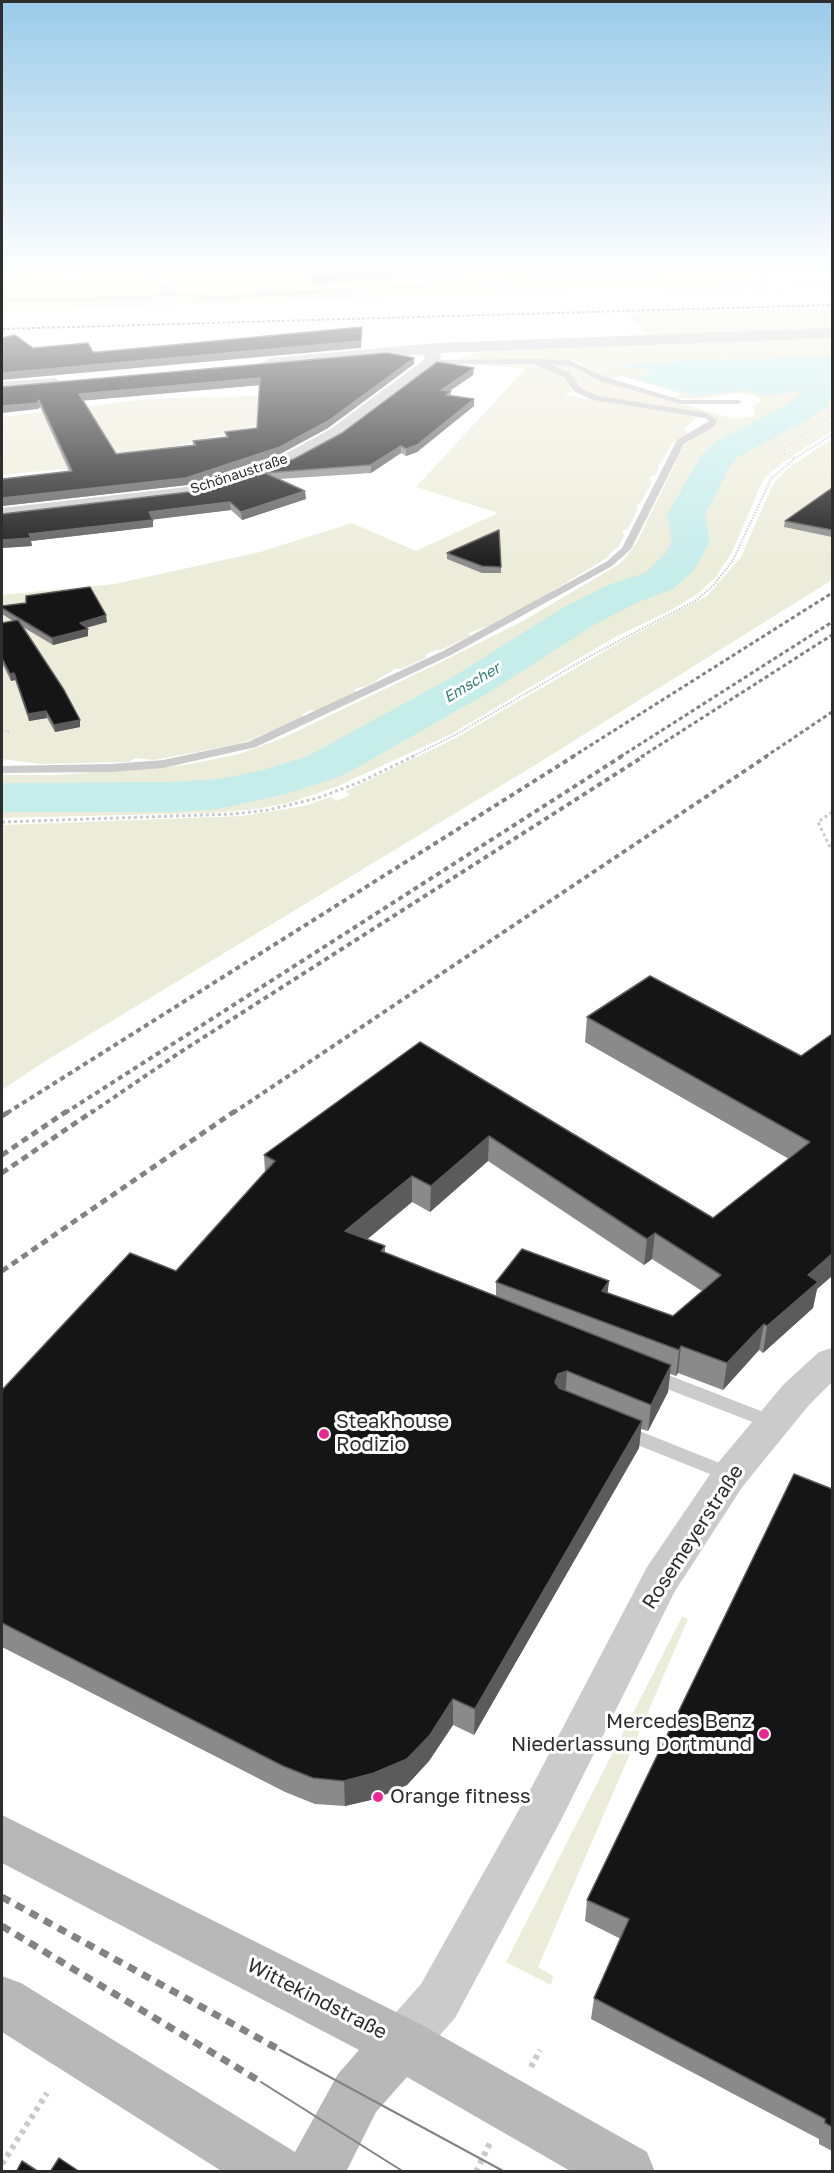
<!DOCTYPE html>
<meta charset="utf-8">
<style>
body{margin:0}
#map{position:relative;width:834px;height:2173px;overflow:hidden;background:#fff;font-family:"Golos Text",sans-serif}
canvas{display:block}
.frame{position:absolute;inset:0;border:3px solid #2e2e2e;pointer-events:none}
</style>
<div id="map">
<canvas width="834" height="2173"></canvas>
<div class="frame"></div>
</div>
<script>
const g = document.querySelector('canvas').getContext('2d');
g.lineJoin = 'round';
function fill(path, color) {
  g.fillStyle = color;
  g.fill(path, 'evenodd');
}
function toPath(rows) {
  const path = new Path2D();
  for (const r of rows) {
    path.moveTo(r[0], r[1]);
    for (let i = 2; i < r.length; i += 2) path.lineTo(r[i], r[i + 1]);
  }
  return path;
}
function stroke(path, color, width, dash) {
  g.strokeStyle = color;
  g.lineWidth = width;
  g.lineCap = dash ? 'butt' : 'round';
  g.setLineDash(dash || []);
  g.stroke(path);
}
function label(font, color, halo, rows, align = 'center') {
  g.font = font + ' "Golos Text",sans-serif';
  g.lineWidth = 6;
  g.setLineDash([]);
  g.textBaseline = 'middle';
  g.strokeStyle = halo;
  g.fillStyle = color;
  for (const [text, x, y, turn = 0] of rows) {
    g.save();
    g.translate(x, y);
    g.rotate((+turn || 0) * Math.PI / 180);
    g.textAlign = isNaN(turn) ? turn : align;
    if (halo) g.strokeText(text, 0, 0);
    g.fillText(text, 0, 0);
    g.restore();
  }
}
const green = toPath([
 [42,272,68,272,60,286,64,289,150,278,158,288,145,296,2,300,2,276],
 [73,272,138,272,147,277,67,288,65,287,74,273],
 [148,272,751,272,755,276,770,280,791,282,2,312,2,302,219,298,231,295,185,293],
 [832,308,832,332,646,335,627,314],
 [832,335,832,416,786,447,782,454,789,458,767,475,761,485,731,554,715,578,696,595,669,611,615,637,451,734,338,786,292,802,257,809,211,813,2,818,2,775,54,775,144,769,185,765,239,754,283,738,435,665,523,621,618,565,628,555,638,540,684,445,716,424,716,419,710,415,596,396,586,392,578,384,541,362,574,367,598,380,734,419,753,416,755,412,753,407,761,401,755,395,736,393,698,399,675,398,682,394,622,376,612,379,606,378,580,363,564,360,453,361,483,351],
 [449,364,535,364,564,375,575,390,564,395,697,417,683,430,689,433,672,443,662,462,657,466,659,467,656,475,651,476,650,481,652,482,641,502,636,506,638,508,628,529,624,530,622,533,625,535,618,547,608,555,610,556,511,616,499,619,499,622,469,633,470,636,441,650,435,650,425,655,426,658,401,669,395,669,369,685,355,689,355,692,317,711,310,710,302,715,303,717,280,728,239,744,154,760,135,758,129,762,41,764,2,759,2,595,115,584,260,552,352,523,416,551,498,513,416,487,526,368],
 [290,395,300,413,110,464,2,475,2,417,147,399],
 [832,419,832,431,792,456,784,454,789,447],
 [832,439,832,580,535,765,39,1065,2,1090,2,825,242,816,304,806,331,797,336,801,350,795,346,791,454,739,624,640,707,596,741,557,773,484,787,469],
 [682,1617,688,1619,538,1967,553,1976,551,1985,506,1962]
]);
const water = toPath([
 [832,357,832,375,815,384,812,389,765,396,745,390,695,396,630,377,649,375,651,372,644,368,615,366,648,362]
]);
const river = toPath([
 [832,373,832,397,827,406,808,420,739,456,730,466,705,515,710,542,694,570,673,589,636,603,594,625,488,693,342,776,286,794,218,809,170,812,2,812,2,783,170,782,218,779,260,771,308,756,456,675,564,607,608,585,645,573,664,555,672,542,667,515,702,454,715,442,784,406,802,393,809,383,832,373]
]);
const pathFar2 = toPath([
 [755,272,765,277,796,281,832,280],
 [798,272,806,280],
 [2,275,37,272],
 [67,280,71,275,69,272],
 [665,293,832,287],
 [794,458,783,454,787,447,832,417],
 [2,730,10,732],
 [411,757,455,735,590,656,695,601,713,586,733,560,771,479,795,458,832,435]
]);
const pathFar1 = toPath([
 [2,822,233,814,268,810,318,798,360,782,414,756],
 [830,847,818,822,832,812]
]);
const path = toPath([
 [531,2067,540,2050],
 [2,2164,47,2093],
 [476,2172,490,2143]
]);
const service = toPath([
 [138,272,145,272,170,286,170,292,219,295,634,272,668,272,665,274,219,299,166,296,138,300,2,303,2,299,138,296,163,292,163,289,138,272],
 [530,359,568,360,606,377,681,400,738,400,742,402,738,404,681,404,600,381,573,367,550,364,570,373,581,388,598,396,707,413,717,420,715,426,684,444,631,549,612,566,451,655,256,747,163,768,111,772,2,773,2,766,111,764,163,760,248,742,443,651,606,562,622,548,677,440,709,421,705,418,593,400,575,392,564,377,533,364,432,364,428,362,432,360,530,359],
 [650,1368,779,1418,782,1423,779,1428,773,1430,644,1380,641,1375,644,1370,650,1368],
 [622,1424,737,1470,739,1475,737,1480,730,1482,615,1436,613,1431,615,1426,622,1424]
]);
const minor = toPath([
 [832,328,832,338,438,353,441,356,438,365,341,438,293,464,189,497,2,519,2,508,187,487,281,456,329,430,424,360,425,357,422,354,270,368,264,366,262,363,270,358,437,343,832,328],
 [55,378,63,383,61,386,2,392,2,382,55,378],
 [832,1348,832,1382,809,1405,743,1486,675,1591,561,1820,455,2018,418,2060,401,2067,384,2060,377,2043,384,2026,421,1984,529,1792,647,1567,717,1464,783,1385,819,1352,832,1348]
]);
const secondary = toPath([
 [2,1815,420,2024,647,2152,655,2172,572,2172,407,2077,376,2112,346,2172,223,2172,2,2032,2,1976,21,1983,295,2152,338,2074,359,2050,2,1863,2,1815]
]);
const tram = toPath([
 [280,2050,505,2172],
 [261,2082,404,2172]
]);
const railFar4 = toPath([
 [2,329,832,305]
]);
const railFar3 = toPath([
 [572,757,832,593],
 [620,757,832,622],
 [641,757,832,635],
 [765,757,832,712]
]);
const railFar2 = toPath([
 [7,1113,574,756],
 [65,1113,622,756],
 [91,1113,179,1053,644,756],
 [233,1113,767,756]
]);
const railFar1 = toPath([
 [2,1116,10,1111],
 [2,1155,67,1111],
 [2,1173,93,1111],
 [2,1271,235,1111]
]);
const rail = toPath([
 [2,1897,280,2050],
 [2,1926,261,2082]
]);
const pathBridge = toPath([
 [807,272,832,297]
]);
const wall = toPath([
 [311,272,458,272,458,276,314,284],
 [414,364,328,428,280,454,187,485,2,506,2,507,2,479,69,471,40,407,38,409,2,387],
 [260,385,257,428,225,432,226,438,193,441,193,445,116,454,83,400],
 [473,375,449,391,451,391,451,396,474,406,417,452,406,456,401,453,371,473,279,479,306,499,242,520,231,510,153,519,153,527,31,541,32,546,2,548,2,514,189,492,294,459],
 [832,488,832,537,784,527,785,521],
 [447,553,501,567,501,573,482,573,447,559],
 [2,606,107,622,86,628,88,629,88,636,53,645,23,627,80,720,80,727,55,732,47,718,29,721,15,680,11,681,2,663,2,623,13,621,2,614],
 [587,1017,801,1056,832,1034,832,1276,817,1289,813,1308,763,1353,759,1350,723,1390,678,1373,676,1376,670,1374,668,1392,648,1431,641,1429,639,1448,474,1735,453,1725,429,1761,407,1785,375,1799,345,1806,315,1804,285,1792,2,1647,2,1390,176,1271,265,1172,264,1155,420,1042,713,1218,789,1159,585,1042],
 [488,1161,644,1265,652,1259,702,1291,673,1316,607,1293,609,1281,496,1282,496,1296,385,1253,385,1246,367,1239,412,1202,430,1212],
 [832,1489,832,2151,819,2144,819,2139,591,2019,594,1998,621,1939,585,1921,587,1900]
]);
const shadedWall = toPath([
 [362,327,361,348,2,380,2,382,2,373],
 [414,358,414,364,328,428,280,454,187,485,2,506,2,507,2,498,186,478],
 [474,368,473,375,441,397,441,390],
 [260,378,261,385,80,401,79,394],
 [474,399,474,406,417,452,406,456,406,449],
 [39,400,40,407,38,409,2,413,2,406],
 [401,446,401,453,371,473,371,465],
 [305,491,306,499,242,520,241,512],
 [230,502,231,510,150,520,149,512],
 [153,520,153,527,31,541,32,546,2,548,2,540,29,534],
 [106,615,107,622,81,629,80,623],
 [88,629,88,636,53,645,52,638],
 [14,673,15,680,11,681,10,674],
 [46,711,47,718,29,721,28,714],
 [80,720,80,727,55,732,54,725],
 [489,1136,488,1161,430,1212,431,1186],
 [412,1176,412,1202,346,1257,345,1231],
 [655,1233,652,1259,644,1265,647,1239],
 [832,1254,832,1276,817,1289,813,1308,763,1353,767,1326,808,1275],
 [609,1281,606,1307,602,1291],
 [764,1324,759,1350,723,1390,727,1363],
 [681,1346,678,1373,676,1376,679,1350],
 [671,1365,668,1392,648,1431,651,1405],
 [567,1371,565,1398,555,1382,558,1374],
 [642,1421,639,1448,474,1735,475,1709],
 [453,1699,453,1725,429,1761,407,1785,375,1799,345,1806,344,1781]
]);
const building = toPath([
 [312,272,454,272,314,279,312,272],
 [362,327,361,341,2,373,2,338,15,335,33,348,88,343,93,352,99,352,362,327],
 [387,353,414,358,328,421,280,447,186,478,2,498,2,479,72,471,39,400,37,403,2,406,2,387,387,353],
 [260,378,257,428,225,432,228,437,193,441,196,445,116,454,79,394,260,378],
 [437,362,474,368,441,390,451,391,446,395,474,399,417,445,406,449,401,446,371,465,265,473,305,491,241,512,230,502,149,512,153,520,29,534,31,538,2,540,2,514,189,492,294,459,342,433,437,362],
 [832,488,832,530,785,521,832,488],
 [499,530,501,567,482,566,447,553,499,530],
 [90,587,106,615,80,623,88,629,52,638,2,608,2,606,26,603,26,596,90,587],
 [18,620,64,690,80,720,54,725,46,711,28,714,14,673,10,674,2,658,2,623,18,620],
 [650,976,801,1056,832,1034,832,1254,808,1275,818,1282,767,1326,764,1324,727,1363,681,1346,679,1350,496,1282,522,1249,609,1281,602,1291,673,1316,721,1275,655,1233,647,1239,489,1136,431,1186,412,1176,345,1231,385,1246,381,1251,671,1365,651,1405,567,1371,558,1374,555,1382,559,1388,642,1421,475,1709,453,1699,430,1735,407,1759,374,1773,344,1781,313,1778,283,1766,2,1623,2,1390,130,1253,176,1271,275,1161,264,1155,420,1042,713,1218,810,1142,587,1017,650,976],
 [794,1474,832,1489,832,2127,825,2123,825,2119,594,1998,629,1919,587,1900,794,1474],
 [59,2158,80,2172,50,2172,59,2158],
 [22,2161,39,2172,16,2172,22,2161]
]);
const markers = [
 [324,1434,6,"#ee2694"],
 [764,1734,6,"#ee2694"],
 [378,1797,6,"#ee2694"]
];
const farStreetnames = [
 ["Schönaustraße",239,474,-18]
];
const farWaternames = [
 ["Emscher",472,683,-31]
];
const nearPoinames = [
 ["Steakhouse",336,1422],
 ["Rodizio",336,1445],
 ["Mercedes Benz",752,1722,"right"],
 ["Niederlassung Dortmund",752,1745,"right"],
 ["Orange fitness",390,1797]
];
const nearStreetnames = [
 ["Rosemeyerstraße",693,1537,-57],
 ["Wittekindstraße",317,1999,27]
];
fill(green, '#ececda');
fill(water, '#c5edea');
fill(river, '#c5edea');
stroke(pathFar2, '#cbcbcb', 2, [1.5, 1.5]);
stroke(pathFar1, '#cbcbcb', 3, [3, 3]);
stroke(path, '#cbcbcb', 6, [4.5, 4.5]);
fill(service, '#cbcbcb');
fill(minor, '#cbcbcb');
fill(secondary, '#b8b8b8');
stroke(tram, '#838383', 2);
stroke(railFar4, '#838383', 2, [3, 2]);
stroke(railFar3, '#838383', 3, [4, 3]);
stroke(railFar2, '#838383', 4, [5, 4]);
stroke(railFar1, '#838383', 5, [7, 5]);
stroke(rail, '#838383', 7, [9, 7]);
stroke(pathBridge, '#cbcbcb', 2, [1.5, 1.5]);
fill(wall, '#8a8a8a');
fill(shadedWall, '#5b5b5b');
fill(building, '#151515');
stroke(building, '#5b5b5b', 1.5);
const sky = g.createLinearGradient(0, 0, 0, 576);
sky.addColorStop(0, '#9acbe9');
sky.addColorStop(0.47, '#fff');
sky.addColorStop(1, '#ffffff00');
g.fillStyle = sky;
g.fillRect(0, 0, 834, 576);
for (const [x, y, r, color] of markers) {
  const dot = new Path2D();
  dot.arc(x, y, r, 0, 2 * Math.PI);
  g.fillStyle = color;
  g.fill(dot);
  stroke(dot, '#fff', 2);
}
label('14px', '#2e2e2e', '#fff', farStreetnames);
label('italic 15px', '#32807a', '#fff', farWaternames);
label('20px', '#2e2e2e', '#fff', nearPoinames, 'left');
label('20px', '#2e2e2e', '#fff', nearStreetnames);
</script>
